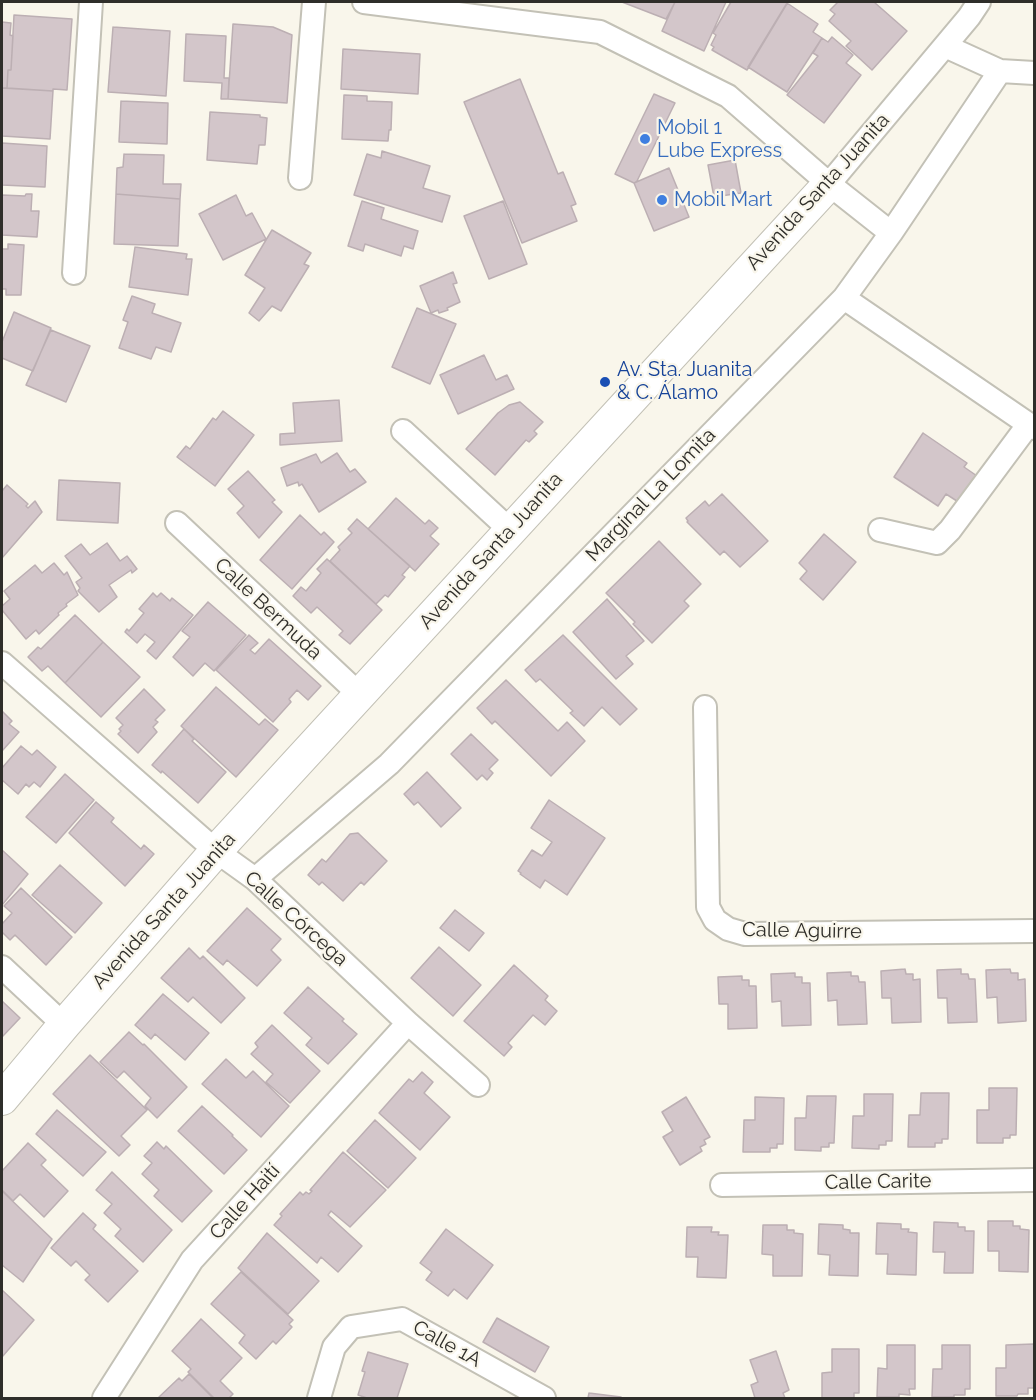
<!DOCTYPE html>
<meta charset="utf-8">
<style>
body{margin:0}
#map{position:relative;width:1036px;height:1400px;overflow:hidden;background:#f9f6eb;font-family:Raleway,sans-serif}
canvas{display:block}
.frame{position:absolute;inset:0;border:3px solid #2f2e2a;pointer-events:none}
</style>
<div id="map">
<canvas width="1036" height="1400"></canvas>
<div class="frame"></div>
</div>
<script>
const g = document.querySelector('canvas').getContext('2d');
g.lineJoin = 'round';
function fill(path, color) {
  g.fillStyle = color;
  g.fill(path, 'evenodd');
}
function toPath(rows) {
  const path = new Path2D();
  for (const r of rows) {
    path.moveTo(r[0], r[1]);
    for (let i = 2; i < r.length; i += 2) path.lineTo(r[i], r[i + 1]);
  }
  return path;
}
function stroke(path, color, width, dash) {
  g.strokeStyle = color;
  g.lineWidth = width;
  g.lineCap = dash ? 'butt' : 'round';
  g.setLineDash(dash || []);
  g.stroke(path);
}
function label(font, color, halo, rows, align = 'center') {
  g.font = font + ' Raleway,sans-serif';
  g.lineWidth = 4.5;
  g.setLineDash([]);
  g.textBaseline = 'middle';
  g.strokeStyle = halo;
  g.fillStyle = color;
  for (const [text, x, y, turn = 0] of rows) {
    g.save();
    g.translate(x, y);
    g.rotate((+turn || 0) * Math.PI / 180);
    g.textAlign = isNaN(turn) ? turn : align;
    if (halo) g.strokeText(text, 0, 0);
    g.fillText(text, 0, 0);
    g.restore();
  }
}
const building = toPath([
 [622,2,675,2,666,19,622,2],
 [675,2,726,2,704,51,662,31,675,2],
 [731,2,788,2,747,70,712,50,714,47,711,45,716,35,713,33,731,2],
 [838,2,874,2,907,31,872,70,846,46,851,41,829,21,835,14,830,10,838,2],
 [787,3,818,24,813,32,822,38,787,92,748,67,787,3],
 [14,15,72,19,67,90,53,89,53,91,7,88,8,70,11,70,14,15],
 [2,22,11,23,10,35,13,36,11,70,8,70,7,88,2,88,2,22],
 [233,24,273,27,292,35,287,103,228,99,233,24],
 [113,27,170,31,166,96,108,92,113,27],
 [186,34,226,36,224,78,229,78,228,99,221,99,222,83,184,81,186,34],
 [832,37,853,55,846,63,861,75,824,123,787,95,818,56,813,53,822,38,828,42,832,37],
 [343,49,420,54,418,94,341,89,343,49],
 [520,79,558,174,563,172,576,204,571,206,577,221,522,243,464,102,520,79],
 [2,88,53,91,50,139,2,136,2,88],
 [654,94,675,103,637,181,634,183,615,174,654,94],
 [344,95,367,96,367,101,392,102,391,130,389,130,388,141,342,139,344,95],
 [121,101,168,103,167,144,119,142,121,101],
 [210,112,260,115,260,117,267,118,265,145,259,145,257,164,207,160,210,112],
 [2,143,47,146,45,187,2,185,2,143],
 [382,151,430,166,423,188,450,196,442,222,354,195,367,154,381,158,382,151],
 [124,154,164,155,163,184,181,184,180,199,116,194,117,168,123,167,124,154],
 [735,160,741,193,714,197,708,165,735,160],
 [669,168,689,217,654,231,634,183,669,168],
 [26,194,32,194,31,211,39,211,37,237,2,235,2,195,25,196,26,194],
 [116,194,180,199,178,246,114,244,116,194],
 [236,195,246,216,252,213,266,239,223,260,199,214,236,195],
 [362,201,384,208,381,219,418,231,413,249,404,246,401,256,365,244,363,251,348,246,362,201],
 [503,201,527,264,489,279,464,216,503,201],
 [272,230,311,253,304,264,309,266,281,311,272,306,259,321,249,313,265,288,245,275,272,230],
 [8,244,24,245,21,295,6,295,6,289,2,289,2,249,8,249,8,244],
 [135,247,187,254,186,259,192,259,188,295,129,287,135,247],
 [453,272,457,283,453,284,460,302,447,308,448,310,439,313,438,310,431,313,420,286,453,272],
 [132,296,155,304,152,313,181,323,171,352,156,347,151,359,119,348,128,322,123,320,132,296],
 [417,308,456,324,430,384,392,367,417,308],
 [14,312,51,328,33,371,2,358,2,342,14,312],
 [51,330,90,346,66,402,26,385,51,330],
 [484,355,496,380,507,375,514,389,458,414,440,375,484,355],
 [339,400,342,441,280,445,280,434,295,433,293,403,339,400],
 [520,402,543,422,534,431,537,434,529,442,526,440,495,475,466,449,498,413,509,405,520,402],
 [223,411,254,435,215,486,177,457,186,446,190,449,213,418,216,420,223,411],
 [923,433,967,463,964,467,980,478,960,503,946,494,938,506,894,477,923,433],
 [337,453,350,472,355,469,366,482,319,512,302,484,299,486,298,482,287,486,281,468,316,454,321,463,337,453],
 [248,471,275,500,272,502,282,512,259,538,237,513,244,506,228,489,248,471],
 [59,480,120,483,118,523,57,520,59,480],
 [7,485,28,504,26,506,28,508,35,501,42,512,2,558,2,491,7,485],
 [722,494,768,541,740,567,724,551,720,555,687,522,688,521,686,518,705,501,709,506,722,494],
 [396,498,425,524,429,520,438,528,430,536,439,544,415,571,368,529,396,498],
 [300,515,321,535,324,532,334,542,292,589,260,560,300,515],
 [357,519,410,566,402,575,405,577,388,597,385,595,376,604,330,561,340,550,338,547,352,533,348,529,357,519],
 [824,534,856,562,823,600,800,579,807,571,799,563,824,534],
 [659,541,701,584,684,601,689,606,652,643,633,624,635,622,606,593,659,541],
 [107,543,120,561,127,556,137,569,132,573,131,570,109,585,117,597,99,612,78,591,80,588,76,582,82,578,65,556,81,544,90,555,107,543],
 [327,559,382,610,350,644,339,635,343,631,317,607,311,613,293,596,301,587,306,591,321,573,317,569,327,559],
 [54,563,64,575,67,572,78,595,66,604,67,606,58,613,59,615,39,634,36,630,26,639,2,610,2,606,10,599,4,591,35,565,42,573,54,563],
 [153,593,157,597,161,593,170,601,172,598,193,615,156,659,147,651,155,642,145,634,137,643,125,632,127,629,129,631,144,613,139,609,153,593],
 [607,599,644,641,626,656,633,664,616,679,573,632,607,599],
 [208,602,246,635,214,671,205,663,193,676,173,657,190,637,182,631,208,602],
 [75,615,103,642,65,683,48,666,42,671,28,657,38,647,41,649,75,615],
 [249,635,258,643,250,650,255,654,269,639,321,686,308,700,297,690,289,699,291,702,273,722,216,670,249,635],
 [563,635,637,709,620,725,602,707,584,726,570,713,573,711,540,679,536,682,525,670,563,635],
 [103,642,140,677,101,717,65,683,103,642],
 [506,680,558,731,567,722,585,741,551,776,495,721,492,724,477,708,506,680],
 [216,687,259,725,265,719,278,730,236,777,181,726,216,687],
 [144,689,165,710,155,720,158,722,153,727,157,732,138,753,118,734,121,731,119,729,123,725,116,718,144,689],
 [2,711,12,721,9,724,19,732,2,751,2,711],
 [184,729,194,739,192,741,226,772,198,803,162,771,161,773,152,765,184,729],
 [471,734,498,760,489,769,493,773,487,780,482,775,477,780,451,754,471,734],
 [21,746,32,755,37,750,56,767,40,787,34,782,29,787,26,784,18,794,2,780,2,768,21,746],
 [427,772,461,808,441,827,418,802,414,805,404,794,427,772],
 [65,774,94,800,56,843,26,817,65,774],
 [549,800,605,838,567,895,545,880,540,888,520,874,521,873,518,871,532,850,542,856,552,842,531,828,549,800],
 [96,802,114,818,111,822,141,849,144,845,154,854,125,886,69,833,96,802],
 [358,833,387,861,364,885,361,882,343,901,322,882,319,885,308,875,322,859,326,862,350,834,358,833],
 [2,850,28,874,2,905,2,850],
 [60,865,102,903,75,933,32,895,60,865],
 [21,888,72,937,46,965,15,935,10,940,2,932,2,924,12,913,4,906,21,888],
 [247,908,281,939,271,950,281,960,257,986,227,960,223,965,207,951,247,908],
 [455,910,484,933,469,951,440,928,455,910],
 [439,947,481,985,453,1016,411,978,439,947],
 [189,948,200,959,203,956,245,998,221,1023,193,997,188,1002,161,978,189,948],
 [514,965,548,996,545,1000,557,1011,545,1025,533,1015,508,1043,512,1047,504,1056,464,1021,514,965],
 [905,969,906,974,913,974,913,980,920,979,921,1022,892,1023,891,998,882,998,881,971,905,969],
 [961,969,961,974,968,974,969,979,975,979,977,1022,948,1023,947,998,938,998,937,970,961,969],
 [1010,969,1011,973,1018,973,1018,980,1025,979,1026,1021,998,1023,997,997,987,998,986,970,1010,969],
 [851,972,851,976,858,976,859,982,865,982,867,1024,838,1025,837,1000,828,1001,827,973,851,972],
 [795,973,795,977,802,977,802,983,810,983,811,1025,782,1026,781,1001,772,1002,771,974,795,973],
 [742,976,742,980,749,980,749,986,756,986,757,1028,728,1029,728,1004,719,1004,718,977,742,976],
 [308,987,344,1019,342,1021,357,1034,328,1064,306,1045,312,1038,284,1013,308,987],
 [163,994,209,1033,185,1060,155,1034,151,1039,135,1025,163,994],
 [2,1001,20,1018,2,1037,2,1001],
 [272,1025,320,1071,290,1103,266,1082,273,1074,251,1054,258,1047,255,1043,272,1025],
 [129,1032,143,1045,144,1044,187,1087,157,1118,145,1106,151,1098,124,1071,117,1078,100,1062,129,1032],
 [90,1055,147,1110,121,1136,130,1145,119,1156,53,1094,90,1055],
 [226,1059,246,1078,253,1071,289,1106,261,1137,202,1084,226,1059],
 [422,1072,433,1082,424,1093,450,1117,420,1150,379,1113,409,1079,413,1082,422,1072],
 [989,1088,1017,1088,1016,1135,1010,1135,1010,1138,1003,1138,1003,1143,977,1143,977,1110,989,1110,989,1088],
 [921,1093,949,1093,948,1139,942,1139,942,1143,935,1143,935,1147,908,1147,909,1115,920,1115,921,1093],
 [864,1094,893,1094,892,1141,886,1141,886,1145,879,1145,879,1149,852,1148,853,1116,864,1116,864,1094],
 [807,1096,836,1096,834,1143,829,1143,829,1147,821,1147,821,1151,795,1150,795,1118,806,1118,807,1096],
 [686,1097,710,1137,704,1140,706,1144,700,1147,702,1151,680,1165,663,1137,673,1131,662,1112,686,1097],
 [755,1097,784,1098,783,1144,777,1144,777,1148,770,1148,770,1152,743,1152,744,1120,755,1120,755,1097],
 [202,1106,233,1135,232,1136,247,1150,224,1174,178,1131,202,1106],
 [57,1110,106,1152,83,1176,36,1134,57,1110],
 [375,1120,416,1158,388,1188,347,1151,375,1120],
 [157,1142,164,1149,166,1146,212,1191,182,1222,154,1196,159,1190,142,1174,152,1163,144,1156,157,1142],
 [28,1143,46,1160,41,1165,68,1191,44,1217,20,1194,13,1201,2,1190,2,1171,28,1143],
 [343,1152,386,1190,350,1227,331,1211,328,1215,362,1246,338,1272,321,1257,317,1263,274,1225,282,1216,280,1214,300,1192,303,1195,306,1192,309,1194,312,1191,310,1190,343,1152],
 [112,1172,172,1230,143,1262,115,1236,121,1229,104,1213,112,1204,96,1190,112,1172],
 [2,1191,52,1239,23,1282,2,1265,2,1191],
 [83,1213,96,1225,93,1229,138,1271,108,1302,85,1280,90,1275,76,1261,71,1266,51,1248,83,1213],
 [988,1221,1013,1221,1013,1226,1020,1226,1020,1229,1029,1230,1028,1272,999,1271,999,1251,988,1251,988,1221],
 [934,1222,958,1223,958,1227,965,1227,965,1231,974,1231,973,1273,944,1273,945,1252,933,1252,934,1222],
 [877,1223,901,1224,901,1229,909,1229,908,1232,917,1233,916,1275,887,1274,888,1254,876,1254,877,1223],
 [819,1224,843,1225,843,1229,850,1230,850,1233,859,1233,858,1276,829,1275,830,1255,818,1254,819,1224],
 [763,1225,787,1225,787,1230,794,1230,794,1233,803,1234,802,1276,773,1276,773,1255,762,1254,763,1225],
 [687,1227,712,1227,711,1232,719,1232,718,1235,728,1235,726,1278,697,1277,698,1257,686,1257,687,1227],
 [446,1229,493,1265,467,1299,454,1289,448,1296,426,1280,432,1272,420,1263,446,1229],
 [267,1233,319,1281,288,1314,238,1268,267,1233],
 [241,1272,293,1320,289,1324,292,1327,276,1344,273,1341,256,1359,239,1343,245,1335,211,1304,241,1272],
 [2,1290,34,1320,2,1357,2,1290],
 [497,1318,549,1347,535,1372,483,1342,497,1318],
 [201,1319,242,1358,220,1381,233,1394,229,1398,214,1398,188,1372,191,1369,172,1351,201,1319],
 [1034,1344,1034,1388,1028,1388,1028,1394,1018,1394,1017,1396,996,1396,996,1368,1006,1368,1006,1345,1034,1344],
 [887,1345,915,1345,915,1389,909,1389,910,1395,899,1394,899,1397,877,1397,878,1368,887,1369,887,1345],
 [942,1345,970,1345,970,1389,965,1389,965,1395,954,1395,954,1397,932,1397,933,1369,942,1369,942,1345],
 [832,1349,859,1349,859,1393,854,1393,854,1398,822,1398,822,1373,832,1372,832,1349],
 [776,1351,789,1390,783,1393,785,1398,755,1398,751,1385,758,1382,750,1360,776,1351],
 [368,1352,408,1364,397,1398,367,1398,358,1395,365,1372,362,1371,368,1352],
 [189,1374,212,1397,210,1398,158,1398,179,1378,182,1381,189,1374],
 [589,1393,621,1397,620,1398,588,1398,589,1393]
]);
const street = toPath([
 [364,2,600,32,728,96,829,184,891,233],
 [945,46,1000,71,1034,73],
 [300,178,314,2],
 [829,184,969,17,979,2],
 [74,273,91,2],
 [844,298,1034,428],
 [403,431,510,530],
 [177,523,360,695],
 [880,530,937,543,950,530,1028,425],
 [2,663,216,851,255,879,408,1023,478,1085],
 [705,707,708,907,715,920,728,929,745,934,1034,931],
 [255,879,389,764,844,298,891,233,1000,71],
 [2,967,64,1025],
 [722,1185,1034,1180],
 [104,1398,192,1260,408,1023],
 [319,1398,334,1347,351,1327,402,1319,544,1398]
]);
const secondary = toPath([
 [2,1099,64,1025,216,851,829,184]
]);
const markers = [
 [645,139,6,"#3f7fe0"],
 [662,200,6,"#3f7fe0"],
 [605,382,6,"#1a4fb4"]
];
const shopNames = [
 ["Mobil 1",657,128],
 ["Lube Express",657,151],
 ["Mobil Mart",674,200]
];
const streetNames = [
 ["Avenida Santa Juanita",818,192,-48],
 ["Marginal La Lomita",651,495,-46],
 ["Avenida Santa Juanita",491,551,-48],
 ["Calle Bermuda",268,609,43],
 ["Avenida Santa Juanita",164,911,-48],
 ["Calle Córcega",296,919,42],
 ["Calle Aguirre",802,931,1],
 ["Calle Carite",878,1182,-1],
 ["Calle Haití",245,1202,-48],
 ["Calle 1A",447,1344,29]
];
const transitNames = [
 ["Av. Sta. Juanita",617,370],
 ["& C. Álamo",617,393]
];
fill(building, '#d3c6ca');
stroke(building, '#bcafb3', 1.5);
stroke(street, '#c3c1b6', 26);
stroke(secondary, '#c3c1b6', 34);
stroke(street, '#fff', 22);
stroke(secondary, '#fff', 32);
for (const [x, y, r, color] of markers) {
  const dot = new Path2D();
  dot.arc(x, y, r, 0, 2 * Math.PI);
  g.fillStyle = color;
  g.fill(dot);
  stroke(dot, '#f9f6eb', 2);
}
label('20px', '#366cbe', '#f9f6eb', shopNames, 'left');
label('20px', '#2f2e2a', '#f9f6eb', streetNames);
label('20px', '#164399', '#f9f6eb', transitNames, 'left');
</script>
